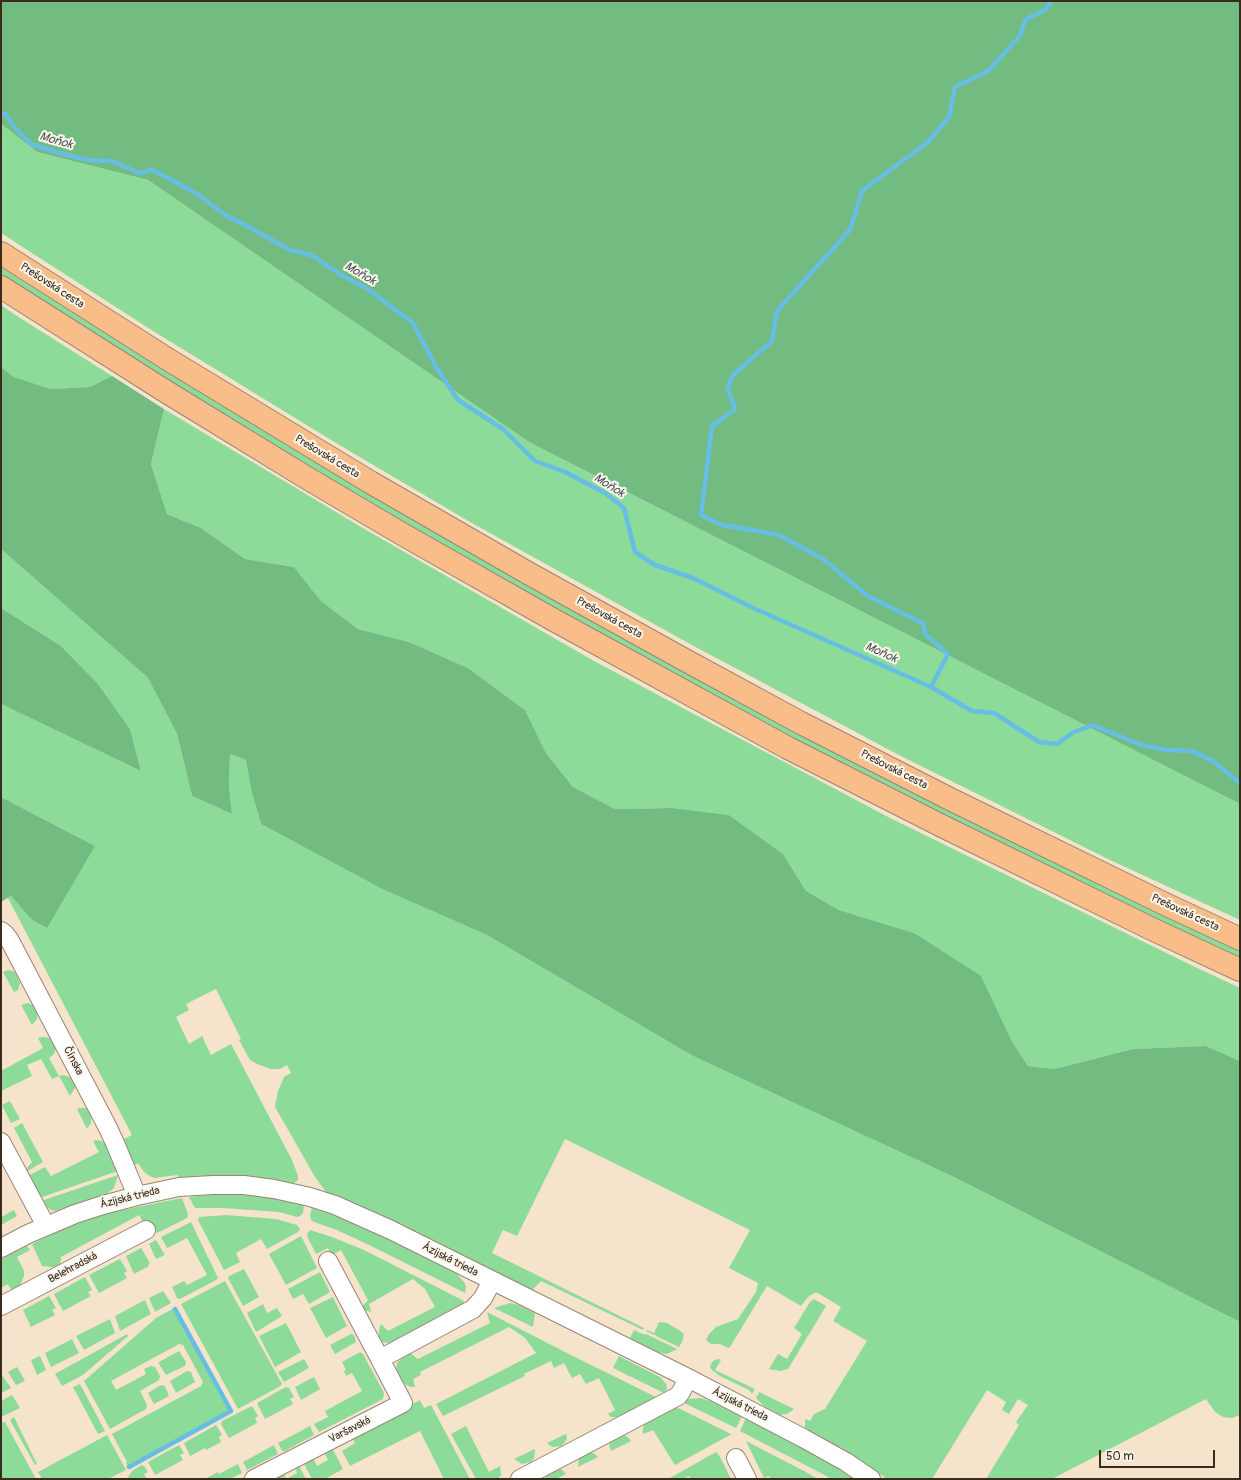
<!DOCTYPE html>
<meta charset="utf-8">
<style>
body{margin:0}
#map{position:relative;width:1241px;height:1480px;overflow:hidden;background:#f6e3cb;font-family:Pangolin,sans-serif}
canvas{display:block}
.frame{position:absolute;inset:0;border:2px solid #3b2a1e;pointer-events:none}
.scale{position:absolute;left:1099px;top:1450px;width:116px;height:18px;box-sizing:border-box;border:2px solid #3b2a1e;border-top:0;padding-left:5px;font-size:12px;line-height:14px;white-space:nowrap;color:#3b2a1e;-webkit-text-stroke:3px #fbf7ec;paint-order:stroke}
</style>
<div id="map">
<canvas width="1241" height="1480"></canvas>
<div class="frame"></div>
<div class="scale">50 m</div>
</div>
<script>
const g = document.querySelector('canvas').getContext('2d');
g.lineJoin = 'round';
function fill(path, color) {
  g.fillStyle = color;
  g.fill(path, 'evenodd');
}
function toPath(rows) {
  const path = new Path2D();
  for (const r of rows) {
    path.moveTo(r[0], r[1]);
    for (let i = 2; i < r.length; i += 2) path.lineTo(r[i], r[i + 1]);
  }
  return path;
}
function stroke(path, color, width, dash) {
  g.strokeStyle = color;
  g.lineWidth = width;
  g.lineCap = dash ? 'butt' : 'round';
  g.setLineDash(dash || []);
  g.stroke(path);
}
function label(font, color, halo, rows, align = 'center') {
  g.font = font + ' Pangolin,sans-serif';
  g.lineWidth = 4;
  g.setLineDash([]);
  g.textBaseline = 'middle';
  g.strokeStyle = halo;
  g.fillStyle = color;
  for (const [text, x, y, turn = 0] of rows) {
    g.save();
    g.translate(x, y);
    g.rotate((+turn || 0) * Math.PI / 180);
    g.textAlign = isNaN(turn) ? turn : align;
    if (halo) g.strokeText(text, 0, 0);
    g.fillText(text, 0, 0);
    g.restore();
  }
}
const green = toPath([
 [1,124,37,152,148,180,529,442,1240,804,1240,920,1108,859,899,755,690,644,470,522,336,443,153,331,1,233],
 [1,265,1033,851,1240,950,1240,960,1030,858,788,736,524,592,380,509,162,377,1,275],
 [1,305,17,316,112,376,90,387,51,389,14,377,1,367],
 [164,409,361,527,594,661,890,818,1191,965,1240,988,1240,1061,1206,1046,1133,1049,1054,1069,1028,1066,1011,1040,914,933,839,910,806,891,783,854,729,815,673,808,615,809,573,787,546,753,525,710,468,668,409,642,358,629,321,601,294,567,245,559,201,528,167,514,151,464],
 [1,549,148,678,177,734,192,796,232,814,229,787,230,754,246,760,251,790,261,824,382,889,487,935,693,1056,954,1177,1240,1322,1240,1415,1232,1418,1223,1417,1215,1412,1206,1399,1052,1479,986,1479,1019,1425,1016,1422,1028,1405,1018,1399,1009,1414,1002,1410,1006,1402,987,1390,932,1479,887,1479,855,1457,805,1428,805,1419,810,1421,814,1414,825,1409,867,1341,833,1321,841,1307,818,1293,814,1293,807,1298,801,1306,767,1286,730,1347,728,1348,720,1344,711,1344,706,1340,709,1334,716,1327,738,1319,756,1292,758,1283,729,1268,750,1230,565,1139,517,1236,503,1230,492,1253,644,1328,643,1330,541,1281,531,1291,376,1213,326,1192,315,1177,275,1107,278,1091,284,1077,291,1073,287,1065,280,1069,271,1069,257,1064,250,1060,239,1040,241,1039,216,989,186,1004,189,1010,176,1017,189,1044,202,1036,211,1055,231,1044,292,1160,298,1176,298,1180,293,1184,274,1180,234,1176,196,1177,179,1178,177,1175,154,1178,150,1176,144,1172,138,1163,135,1165,122,1140,132,1135,8,898,11,896,31,919,95,846,1,797,1,704,141,771,130,729,98,684,61,646,1,608],
 [8,970,15,972,20,983,18,990,14,992,3,972],
 [28,1003,34,1006,37,1009,38,1013,37,1019,32,1025,21,1005],
 [43,1037,51,1038,55,1044,56,1048,54,1054,49,1058,59,1076,52,1079,41,1059,27,1065,32,1076,1,1091,1,1071,43,1048,38,1038],
 [63,1075,70,1077,76,1085,75,1088,70,1096,59,1076],
 [10,1101,20,1119,11,1123,2,1105],
 [79,1108,86,1108,91,1115,91,1123,87,1129,77,1109],
 [22,1123,43,1162,26,1172,25,1170,32,1162,14,1128],
 [96,1140,102,1141,108,1146,118,1171,39,1198,28,1176,45,1167,51,1176,99,1152,93,1141],
 [118,1175,114,1188,104,1196,55,1211,51,1210,41,1201],
 [216,1194,250,1195,283,1200,304,1205,303,1213,300,1216,297,1217,279,1212,222,1208,195,1208,189,1197],
 [182,1198,188,1214,187,1218,157,1233,151,1221,145,1225,139,1215,61,1257,60,1268,42,1266,32,1244,71,1225,112,1212],
 [312,1208,340,1217,379,1234,457,1274,464,1282,466,1287,465,1293,369,1245,337,1230,314,1222,311,1220,310,1215],
 [14,1210,17,1216,1,1225,1,1217],
 [226,1215,276,1219,297,1225,300,1229,298,1232,267,1249,261,1239,236,1253,240,1262,224,1270,198,1220,199,1217],
 [191,1222,218,1278,216,1280,180,1299,177,1298,172,1287,184,1281,187,1285,207,1275,187,1238,167,1248,161,1237],
 [310,1230,332,1237,364,1250,464,1301,463,1304,460,1307,389,1343,381,1342,377,1337,379,1336,379,1330,381,1324,388,1331,435,1307,425,1289,413,1279,369,1304,371,1312,360,1309,368,1300,341,1250,331,1255,328,1248,316,1254,307,1236,307,1234],
 [301,1236,317,1268,286,1285,269,1254],
 [156,1240,165,1255,156,1259,149,1244],
 [27,1246,30,1250,17,1257,24,1271,24,1276,19,1288,13,1293,8,1284,1,1288,1,1259],
 [141,1248,150,1263,148,1264,149,1266,134,1274,126,1256],
 [120,1259,127,1271,124,1273,127,1278,99,1293,89,1275],
 [244,1269,259,1297,243,1306,228,1278,229,1276],
 [320,1272,330,1292,309,1304,303,1294,293,1299,288,1289],
 [85,1277,92,1290,88,1292,91,1296,63,1311,54,1294],
 [225,1281,282,1384,279,1387,238,1409,181,1304],
 [163,1291,171,1303,155,1312,149,1298],
 [49,1296,56,1308,52,1310,55,1315,31,1327,23,1310],
 [333,1297,347,1326,326,1338,310,1308],
 [814,1299,826,1306,788,1369,780,1371,769,1369,778,1354,787,1359,802,1334,794,1328,810,1302],
 [145,1300,151,1314,120,1331,115,1316],
 [510,1303,519,1305,535,1313,533,1327,494,1308],
 [263,1304,267,1313,277,1308,282,1316,256,1332,247,1313],
 [176,1307,233,1411,129,1468,126,1463,127,1462,112,1434,201,1386,203,1382,183,1345,179,1344,111,1381,116,1390,146,1374,144,1369,151,1366,155,1367,160,1376,159,1380,140,1391,147,1405,146,1409,110,1429,84,1381,156,1318],
 [487,1312,569,1354,656,1397,618,1417,611,1417,608,1414,615,1410,599,1378,586,1384,580,1374,572,1378,564,1363,554,1368,551,1361,524,1374,525,1376,443,1416,436,1404,536,1353,525,1338,509,1327,420,1372,421,1375,413,1379,415,1387,411,1387,404,1384,398,1379,396,1373,397,1363,409,1352,418,1359,490,1323],
 [110,1319,115,1333,84,1350,76,1336],
 [659,1322,667,1323,679,1330,684,1334,682,1342,679,1347,656,1336,655,1334,654,1335,646,1331,647,1330,654,1333],
 [286,1323,301,1352,275,1367,259,1336],
 [634,1330,645,1335,646,1334,677,1349,667,1354,652,1351,629,1340],
 [127,1334,128,1336,83,1375,62,1386,55,1374],
 [351,1334,354,1335,356,1342,335,1354,330,1345],
 [72,1339,79,1353,51,1367,45,1353],
 [179,1351,186,1362,185,1366,166,1375,159,1364,159,1362],
 [360,1352,363,1354,384,1393,383,1399,319,1432,314,1424,328,1417,325,1411,362,1391,352,1373,346,1376,344,1371,346,1370,342,1362],
 [40,1356,46,1370,37,1375,31,1360],
 [619,1356,660,1377,666,1384,667,1389,664,1393,613,1368],
 [304,1359,309,1368,284,1382,278,1372],
 [718,1359,721,1360,715,1370,755,1389,752,1394,749,1390,720,1376,712,1370,710,1367,711,1364,713,1361],
 [17,1367,25,1381,16,1385,8,1372],
 [187,1371,191,1372,195,1382,176,1393,170,1381],
 [2,1375,11,1388,1,1393,1,1376],
 [314,1377,320,1389,301,1400,295,1387],
 [80,1384,105,1431,98,1434,73,1387],
 [161,1385,165,1386,169,1396,154,1404,148,1393],
 [286,1387,289,1388,294,1397,290,1399,293,1404,265,1419,257,1403],
 [759,1392,794,1409,787,1414,780,1415,765,1407,756,1398],
 [12,1395,20,1408,1,1417,1,1401],
 [701,1398,710,1401,742,1416,736,1428,682,1402,688,1399],
 [420,1400,424,1408,431,1405,470,1479,444,1479,420,1431,350,1466,342,1451,355,1443,352,1438],
 [252,1406,258,1416,255,1418,257,1423,229,1438,221,1424,222,1421],
 [674,1406,731,1434,730,1435,675,1465,653,1430,643,1434,643,1430,644,1423],
 [14,1417,37,1464,35,1465,10,1420],
 [746,1418,815,1454,855,1479,832,1479,740,1431],
 [5,1422,36,1479,1,1479,1,1423],
 [216,1425,222,1435,219,1437,221,1442,206,1450,205,1448,190,1456,184,1443],
 [310,1426,314,1435,285,1451,282,1451,278,1443],
 [466,1426,489,1472,500,1466,501,1475,498,1479,476,1479,451,1434],
 [566,1434,567,1438,565,1442,561,1446,552,1447,547,1443],
 [107,1435,126,1470,108,1479,42,1479,38,1472],
 [619,1435,624,1435,628,1437,631,1441,611,1451,609,1445,611,1441],
 [746,1441,804,1471,818,1479,771,1479,769,1476,764,1478],
 [179,1445,184,1453,180,1455,183,1460,155,1475,148,1462],
 [274,1445,278,1454,247,1470,243,1462],
 [332,1448,343,1469,325,1479,312,1479,303,1462,313,1458,317,1466,328,1460,324,1452],
 [535,1449,534,1458,531,1462,522,1464,514,1459],
 [589,1451,595,1454,598,1457,578,1467,579,1458],
 [716,1452,719,1455,731,1479,691,1479,689,1476,683,1479,668,1479],
 [238,1464,242,1473,230,1479,205,1479,218,1472,219,1474],
 [142,1465,144,1466,148,1472,144,1474,147,1479,127,1479,132,1471],
 [299,1466,306,1479,272,1479,284,1473,286,1479,297,1473,295,1468],
 [558,1468,561,1469,566,1474,556,1479,546,1479,546,1474]
]);
const forest = toPath([
 [1,1,1240,1,1240,804,529,442,148,180,37,152,1,124],
 [1,367,14,377,51,389,90,387,112,376,164,409,151,464,167,514,201,528,245,559,294,567,321,601,358,629,409,642,468,668,525,710,546,753,573,787,615,809,673,808,729,815,783,854,806,891,839,910,914,933,981,976,1011,1040,1028,1066,1054,1069,1133,1049,1206,1046,1240,1061,1240,1322,954,1177,693,1056,487,935,382,889,261,824,251,790,246,760,230,754,229,787,232,814,192,796,177,734,148,678,1,549],
 [1,608,61,646,98,684,130,729,141,771,1,704],
 [1,797,95,846,47,928,31,919,11,896,1,902]
]);
const stream = toPath([
 [1,113,5,114,17,130,31,144,59,153,88,160,112,161,139,173,153,170,199,195,225,215,247,226,288,249,313,256,341,275,366,288,413,323,436,367,458,400,503,429,535,461,565,472,605,493,624,508,635,552,655,565,693,578,751,607,931,687,972,711,994,713,1039,742,1057,744,1074,732,1093,725,1141,745,1167,750,1192,751,1213,761,1240,783],
 [931,687,948,654,925,634,924,624,868,596,823,559,779,535,722,525,701,515,712,426,735,409,728,389,732,376,772,341,777,311,850,230,862,191,928,142,949,117,955,87,988,71,1020,36,1026,19,1045,10,1051,1],
 [129,1467,231,1411,175,1309]
]);
const minor = toPath([
 [1,931,5,934,9,939,107,1126,115,1143,137,1196],
 [1,1142,46,1226],
 [1,1248,28,1234,75,1214,103,1205,137,1196,179,1187,213,1185,244,1185,274,1189,310,1197,335,1205,391,1230,688,1378,803,1438,846,1462,871,1479],
 [328,1261,380,1359],
 [1,1306,146,1230],
 [736,1458,747,1479],
 [254,1479,403,1403,380,1359,473,1309,483,1298,492,1281],
 [520,1479,678,1396,681,1392,688,1378]
]);
const highway = toPath([
 [1,253,169,360,370,482,528,573,685,660,801,723,952,800,1165,904,1240,939],
 [1,287,165,391,307,478,402,534,552,619,788,748,942,826,1154,930,1240,970]
]);
const streetNames = [
 ["Prešovská cesta",52,286,33],
 ["Prešovská cesta",327,457,31],
 ["Prešovská cesta",609,618,29],
 ["Prešovská cesta",894,770,27],
 ["Prešovská cesta",1185,913,25],
 ["Čínska",73,1061,62],
 ["Ázijská trieda",130,1198,-14],
 ["Ázijská trieda",450,1260,27],
 ["Belehradská",73,1268,-28],
 ["Ázijská trieda",740,1405,27],
 ["Varšavská",350,1430,-27]
];
const waterNames = [
 ["Moňok",56,141,16],
 ["Moňok",360,274,30],
 ["Moňok",609,486,32],
 ["Moňok",881,653,24]
];
fill(green, '#8ddb99');
fill(forest, '#72bb81');
stroke(stream, '#67bee4', 4.5);
stroke(minor, '#988674', 20);
stroke(highway, '#988674', 24);
stroke(minor, '#fff', 18);
stroke(highway, '#f8bd89', 22);
label('11px', '#3b2a1e', '#fbf7ec', streetNames);
label('italic 12px', '#485659', '#fbf7ec', waterNames);
</script>
